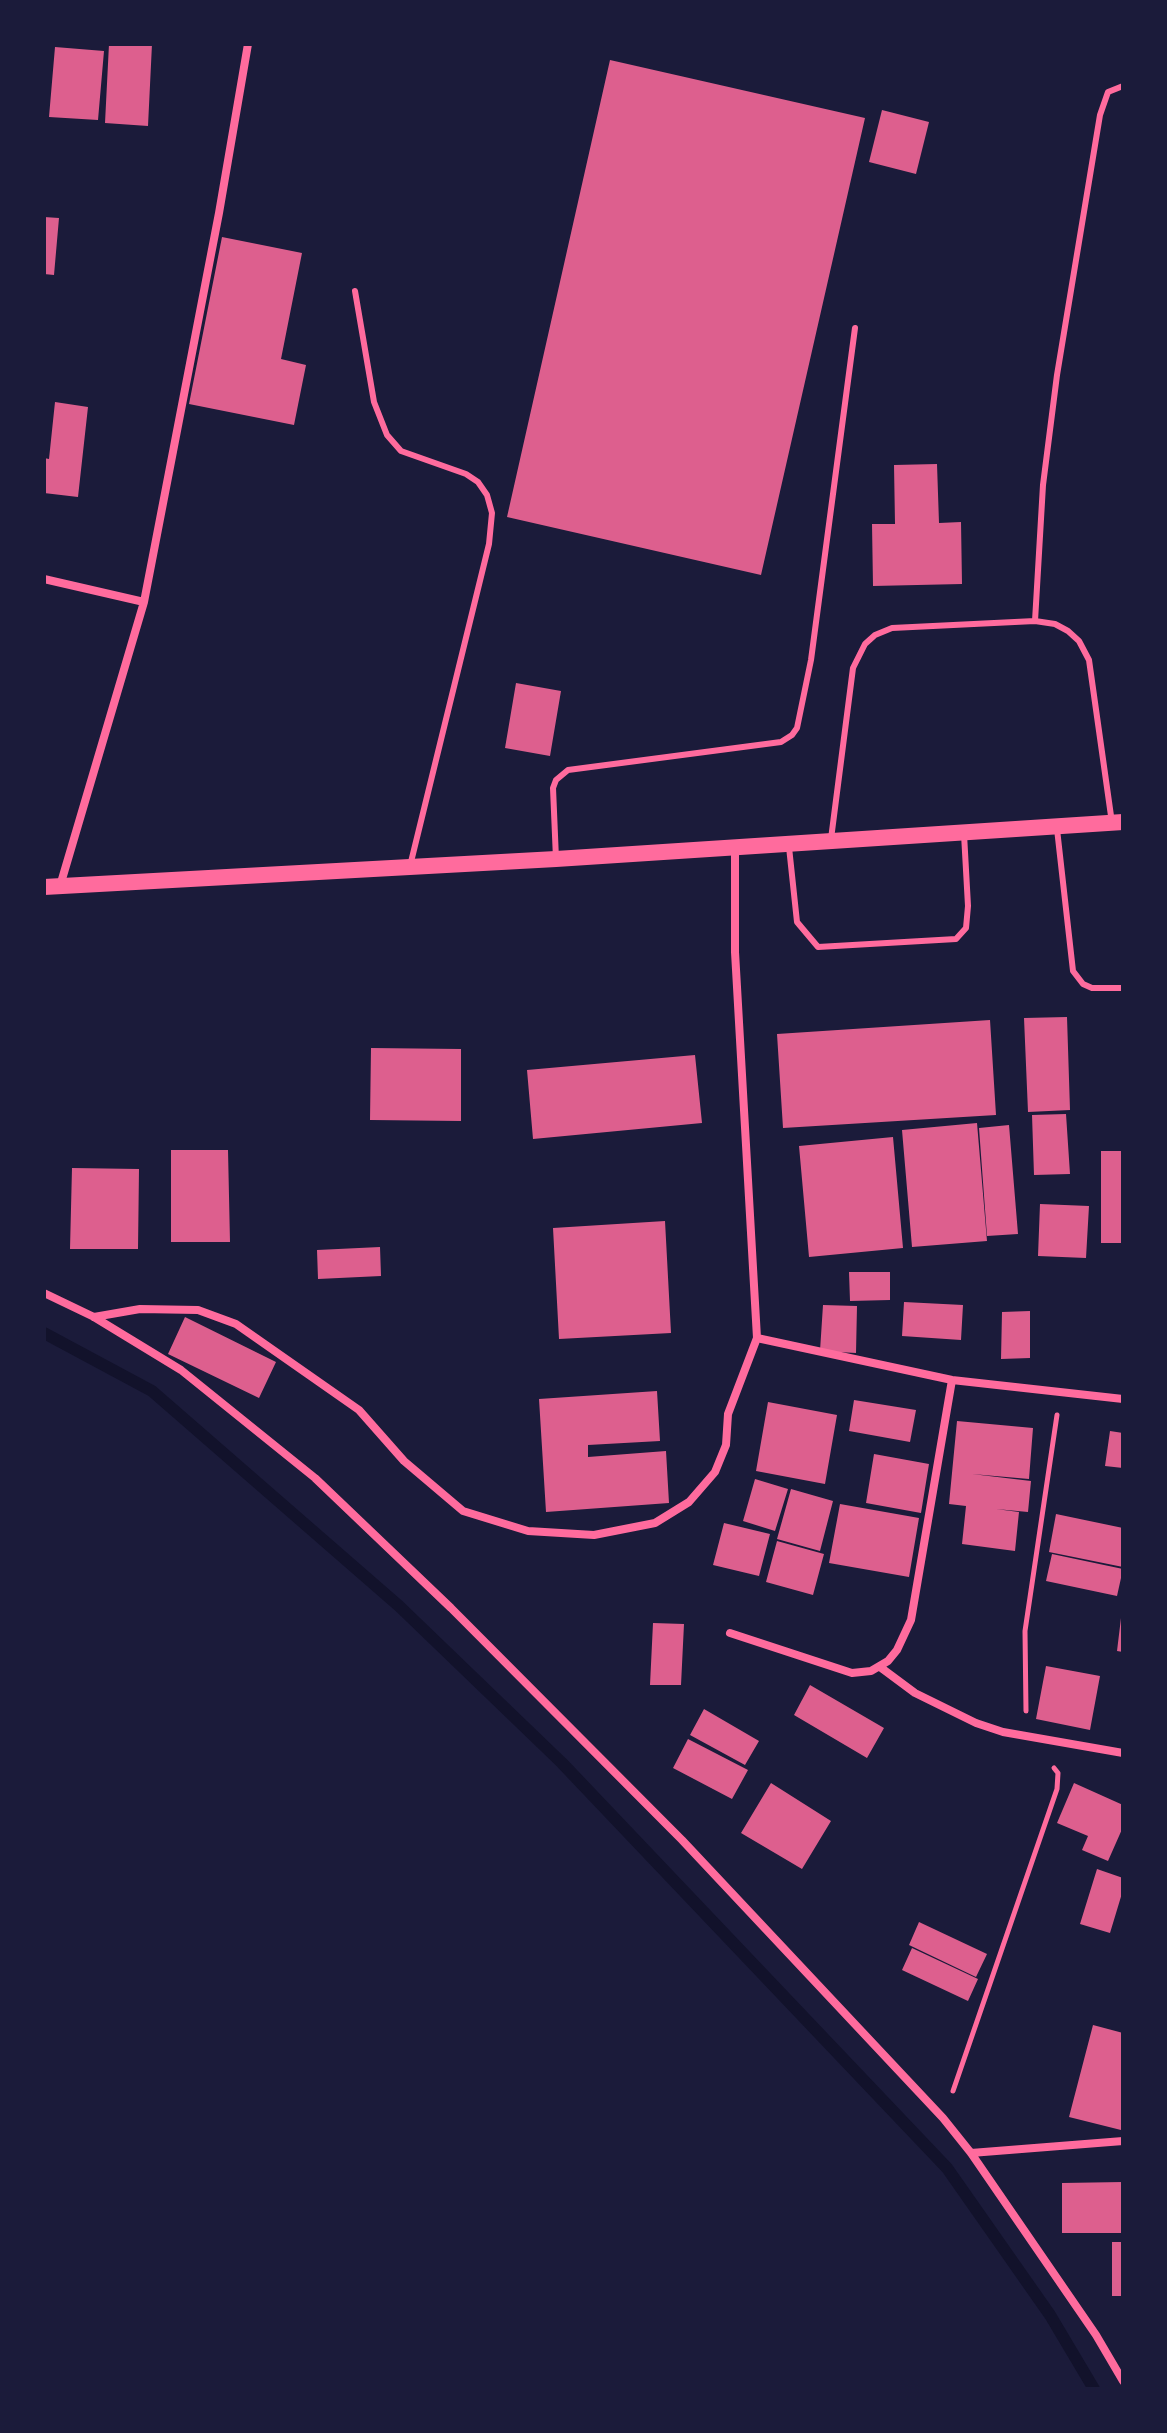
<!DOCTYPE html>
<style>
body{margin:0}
#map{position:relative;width:1167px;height:2433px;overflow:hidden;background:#1b1b3a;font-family:"Titillium Web",sans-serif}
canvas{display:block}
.frame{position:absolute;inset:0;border:46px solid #1b1b3a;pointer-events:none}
</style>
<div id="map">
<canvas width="1167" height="2433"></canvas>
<div class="frame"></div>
</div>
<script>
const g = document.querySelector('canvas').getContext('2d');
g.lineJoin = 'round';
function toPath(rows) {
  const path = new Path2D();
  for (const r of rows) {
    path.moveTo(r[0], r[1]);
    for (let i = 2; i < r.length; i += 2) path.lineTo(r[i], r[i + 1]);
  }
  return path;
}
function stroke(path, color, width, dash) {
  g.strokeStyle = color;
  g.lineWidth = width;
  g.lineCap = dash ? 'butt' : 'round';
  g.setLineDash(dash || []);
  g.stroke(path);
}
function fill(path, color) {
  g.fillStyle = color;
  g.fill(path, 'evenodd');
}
const stream = toPath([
 [44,1333,152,1391,399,1606,562,1763,947,2168,1050,2315,1094,2389]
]);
const building = toPath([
 [109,44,152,44,148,126,105,123],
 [55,47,104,51,98,120,49,117],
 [610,60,865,118,761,575,507,517],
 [882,110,929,122,916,174,869,162],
 [44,217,59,218,54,275,44,274],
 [222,237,302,253,281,359,306,365,294,425,189,404],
 [55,402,88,407,78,497,44,493,44,458,49,459],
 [937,464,939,523,961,522,962,584,873,586,872,524,895,524,894,465],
 [516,683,561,691,550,756,505,748],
 [1067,1017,1070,1110,1028,1112,1024,1018],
 [990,1020,996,1115,783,1128,777,1034],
 [371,1048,461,1049,461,1121,370,1120],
 [695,1055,702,1123,533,1139,527,1070],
 [1066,1114,1070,1174,1034,1175,1032,1115],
 [977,1123,987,1241,912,1247,902,1130],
 [1009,1125,1018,1234,987,1236,979,1128],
 [893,1137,903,1248,809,1257,799,1146],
 [171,1150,228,1150,230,1242,171,1242],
 [1101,1151,1123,1151,1123,1243,1101,1243],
 [72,1168,139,1169,138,1249,70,1249],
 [1040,1204,1089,1206,1086,1258,1038,1256],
 [665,1221,671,1333,559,1339,553,1228],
 [380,1247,381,1276,318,1279,317,1250],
 [849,1272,890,1272,890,1300,850,1301],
 [904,1302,963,1305,961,1340,902,1336],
 [823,1305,857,1306,856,1353,820,1351],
 [1030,1311,1030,1358,1001,1359,1002,1312],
 [185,1317,276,1362,259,1398,168,1354],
 [657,1391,660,1441,588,1445,588,1457,666,1451,669,1503,546,1512,539,1399],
 [854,1400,916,1410,910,1442,849,1431],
 [768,1402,837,1415,825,1484,756,1471],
 [957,1421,1033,1428,1029,1479,972,1474,1031,1481,1028,1512,996,1509,1019,1512,1015,1551,962,1544,966,1506,949,1504],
 [1110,1431,1123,1433,1123,1468,1105,1466],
 [874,1454,929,1464,921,1513,866,1503],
 [755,1479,788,1489,775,1531,743,1521],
 [791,1489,833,1501,820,1551,777,1539],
 [840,1504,919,1518,909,1577,829,1563],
 [1056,1514,1123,1528,1123,1567,1049,1552],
 [724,1523,770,1534,759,1576,713,1565],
 [777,1541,824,1554,813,1595,766,1582],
 [1052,1554,1123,1569,1117,1596,1046,1581],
 [1121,1618,1123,1618,1123,1652,1117,1651],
 [653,1623,684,1624,681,1685,650,1685],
 [1046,1666,1100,1676,1090,1730,1036,1719],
 [810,1685,884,1728,867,1758,794,1715],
 [704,1709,759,1741,745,1765,690,1735],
 [688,1739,748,1770,732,1799,673,1768],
 [771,1783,831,1821,802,1869,741,1833],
 [1074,1783,1123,1805,1123,1827,1108,1861,1082,1850,1088,1836,1057,1823],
 [1097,1869,1123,1878,1123,1890,1110,1933,1080,1924],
 [919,1922,987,1954,976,1977,909,1945],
 [912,1948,978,1979,968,2001,902,1970],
 [1093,2025,1123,2033,1121,2130,1069,2117],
 [1123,2182,1123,2233,1062,2233,1062,2183],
 [1112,2242,1123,2242,1123,2296,1112,2296]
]);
const path = toPath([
 [1026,1711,1025,1631,1057,1415],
 [953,2091,1057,1789,1058,1773,1054,1768]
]);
const service = toPath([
 [355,291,374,402,387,435,401,451,466,474,478,482,487,495,492,513,489,544,410,866],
 [1112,823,1089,660,1079,641,1068,631,1055,624,1035,621,1043,485,1057,375,1100,115,1108,92,1123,86],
 [1057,829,1073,971,1083,984,1092,988,1123,988],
 [831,839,853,668,865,644,875,635,892,628,1035,621],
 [789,847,797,922,818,947,956,939,966,928,968,906,964,834],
 [556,859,553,788,556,780,568,770,781,742,792,735,797,728,811,660,855,328]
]);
const minor = toPath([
 [44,579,144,602,60,886],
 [144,602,219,213,248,44],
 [44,1293,94,1317,181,1370,315,1478,451,1608,682,1840,943,2118,971,2153,1096,2335,1123,2381],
 [94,1317,140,1309,198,1310,236,1324,359,1410,404,1461,463,1511,528,1531,594,1535,655,1523,689,1502,715,1472,726,1445,728,1414,757,1338,735,952,735,846],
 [757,1338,952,1380,1123,1399],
 [730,1633,852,1673,871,1671,888,1661,897,1650,911,1620,952,1380],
 [880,1667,915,1693,976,1723,1003,1732,1123,1753],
 [971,2153,1123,2141]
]);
const secondary = toPath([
 [44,887,556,859,1123,822]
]);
stroke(stream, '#12122b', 12);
fill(building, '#dd5f8e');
stroke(path, '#ff6b9d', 5);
stroke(service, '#ff6b9d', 6);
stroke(minor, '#ff6b9d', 8);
stroke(secondary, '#ff6b9d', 16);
</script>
